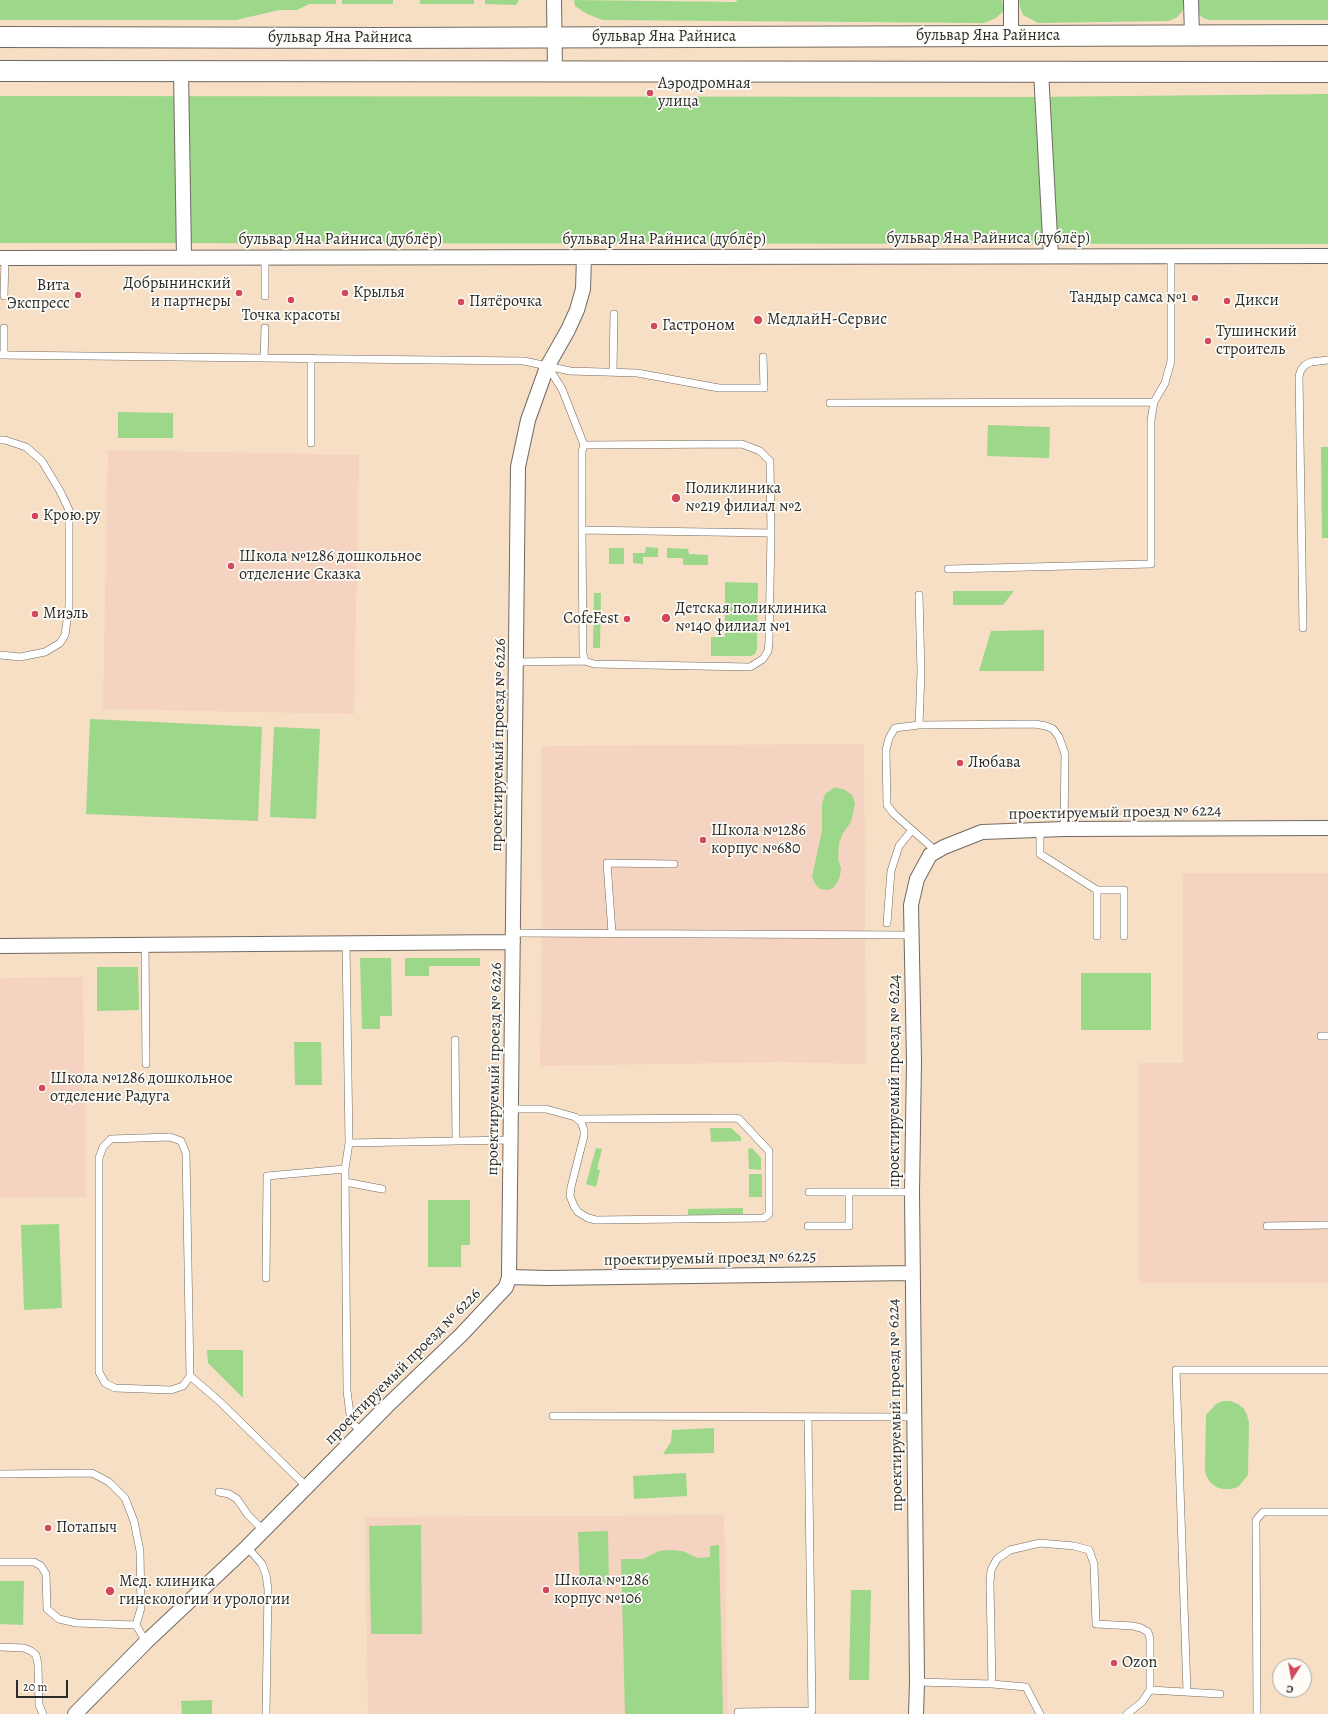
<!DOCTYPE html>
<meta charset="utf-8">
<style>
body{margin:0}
#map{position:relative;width:1328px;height:1714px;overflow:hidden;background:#f6dfc5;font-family:Alegreya,serif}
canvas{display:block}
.north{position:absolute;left:1272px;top:1658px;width:40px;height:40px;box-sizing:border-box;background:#fdfcf7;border:1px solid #a9a8a5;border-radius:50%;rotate:191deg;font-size:11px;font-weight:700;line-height:16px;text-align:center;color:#2b2b2b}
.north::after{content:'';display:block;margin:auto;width:14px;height:18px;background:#d1495b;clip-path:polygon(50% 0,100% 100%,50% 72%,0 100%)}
.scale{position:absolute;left:16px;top:1680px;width:52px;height:18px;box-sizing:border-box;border:2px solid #2b2b2b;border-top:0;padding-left:5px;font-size:12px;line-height:14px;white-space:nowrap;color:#2b2b2b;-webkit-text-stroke:3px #fdfcf7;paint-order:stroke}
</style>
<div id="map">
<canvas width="1328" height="1714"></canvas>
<div class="north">С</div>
<div class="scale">20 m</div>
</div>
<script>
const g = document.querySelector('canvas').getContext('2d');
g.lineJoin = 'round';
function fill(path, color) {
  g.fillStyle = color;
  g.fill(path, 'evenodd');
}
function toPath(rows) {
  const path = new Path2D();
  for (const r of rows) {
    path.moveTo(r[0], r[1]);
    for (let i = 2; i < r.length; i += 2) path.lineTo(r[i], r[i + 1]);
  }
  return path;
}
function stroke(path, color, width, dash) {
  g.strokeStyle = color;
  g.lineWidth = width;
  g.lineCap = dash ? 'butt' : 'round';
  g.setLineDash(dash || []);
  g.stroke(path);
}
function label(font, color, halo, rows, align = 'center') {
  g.font = font + ' Alegreya,serif';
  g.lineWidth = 3.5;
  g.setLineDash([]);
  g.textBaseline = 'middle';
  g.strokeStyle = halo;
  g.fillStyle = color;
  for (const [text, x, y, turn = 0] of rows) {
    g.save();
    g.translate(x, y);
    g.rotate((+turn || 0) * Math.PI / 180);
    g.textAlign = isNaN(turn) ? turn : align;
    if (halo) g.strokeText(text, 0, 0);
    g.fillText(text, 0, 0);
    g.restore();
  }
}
const built = toPath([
 [108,450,359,455,354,714,103,709],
 [864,744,866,1064,780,1062,540,1066,542,934,541,746],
 [1183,873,1328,873,1328,1283,1139,1283,1139,1063,1183,1063],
 [83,977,86,1197,0,1198,0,978],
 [724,1515,728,1714,368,1714,365,1517]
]);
const green = toPath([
 [0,0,336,0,336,4,309,4,297,10,279,10,236,20,0,20],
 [342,0,393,0,393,4,342,4],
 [420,0,474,0,474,4,420,4],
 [485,0,519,0,516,5,485,4],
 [574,0,736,2,737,0,1002,0,1004,10,996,18,984,23,603,20,587,14,575,6],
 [1019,0,1184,0,1184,6,1182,12,1176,18,1168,21,1038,23,1023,15,1020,7],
 [1196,0,1328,0,1328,20,1210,20,1203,18,1196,11],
 [1328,94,1328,244,0,243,0,96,1030,97],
 [118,412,173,413,173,438,118,438],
 [988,425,1050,427,1049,458,987,456],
 [1321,447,1328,447,1328,538,1322,538],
 [646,547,658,548,658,557,643,557,643,564,633,563,633,553,645,553],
 [609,548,624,548,624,564,609,564],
 [667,548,688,549,689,554,708,555,708,565,683,565,683,558,667,558],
 [725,582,758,583,757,649,755,654,751,656,711,656,711,637,725,637],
 [953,591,1014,591,1003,605,953,605],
 [594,593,601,593,600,648,593,648],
 [1044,630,1044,671,979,671,991,631],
 [90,719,262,727,258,821,86,814],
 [274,727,320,729,316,819,270,817],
 [835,787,845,790,852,795,855,804,851,822,843,833,839,843,838,859,841,868,840,876,837,883,833,888,828,890,820,889,816,885,812,877,822,831,822,804,825,794],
 [360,958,391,958,392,1016,380,1016,380,1029,362,1029],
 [405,958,480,958,480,966,429,966,429,976,405,976],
 [97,967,138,967,139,1010,97,1011],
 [1081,973,1151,973,1151,1030,1081,1030],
 [294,1042,321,1042,322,1085,295,1085],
 [710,1128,731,1128,741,1137,741,1141,711,1142],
 [596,1148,602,1149,597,1169,600,1170,596,1187,586,1184],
 [752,1148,761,1158,761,1170,749,1169,748,1149],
 [749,1174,762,1174,762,1197,749,1197],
 [428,1200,470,1200,470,1245,461,1245,461,1267,428,1267],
 [743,1208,743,1214,688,1215,688,1209],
 [59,1224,62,1308,24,1310,21,1225],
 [207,1350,243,1350,243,1398,208,1363],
 [1223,1401,1230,1401,1238,1404,1244,1409,1247,1415,1249,1423,1248,1475,1238,1487,1231,1489,1223,1489,1216,1487,1210,1482,1206,1475,1205,1468,1206,1415,1216,1404],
 [714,1428,714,1453,663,1454,671,1442,672,1430],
 [686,1473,687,1496,634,1499,633,1476],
 [421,1525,422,1634,371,1634,369,1526],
 [608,1531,609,1584,580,1585,578,1532],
 [719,1545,723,1714,625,1714,621,1559,643,1559,659,1551,670,1550,682,1551,698,1558,710,1557,710,1546],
 [0,1581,24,1581,23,1625,0,1624],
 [851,1590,871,1590,869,1680,849,1680],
 [212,1700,212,1714,182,1714,181,1701]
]);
const lane = toPath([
 [4,296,5,258],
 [265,296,265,257],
 [0,355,524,361,570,371,637,373,719,388,764,388,763,357],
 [4,355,4,328],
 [264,358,265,328],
 [311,358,311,443],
 [548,367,562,389,584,445,742,444,760,451,770,461,771,533,769,641,768,651,763,659,750,667,594,664,585,661,583,654,582,530,582,451,584,445],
 [613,372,614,314],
 [830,403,1154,402],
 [0,440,5,440,26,447,42,461,60,491,69,510,69,606,65,635,60,643,45,652,20,657,0,655],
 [582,530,771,533],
 [948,569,1151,564,1151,420,1154,402,1165,383,1171,361,1171,256],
 [1303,628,1299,376,1301,370,1305,365,1311,362,1328,360],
 [516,662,585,661],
 [919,725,921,672,919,595],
 [1040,830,1040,854,1097,890,1124,890,1124,936],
 [937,852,894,814,887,805,886,750,889,738,895,728,919,725,1035,724,1046,726,1053,729,1059,737,1065,754,1064,829],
 [1097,890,1097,936],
 [887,923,891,871,899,846,912,830],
 [513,933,912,935],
 [612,933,607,863,674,864],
 [346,943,349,1143,345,1169,347,1391,351,1422,361,1431],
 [145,944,146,1064],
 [1321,1036,1328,1036],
 [455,1040,456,1141],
 [511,1109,546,1109,575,1117,581,1122,584,1130,584,1136,571,1187,570,1196,574,1206,578,1212,588,1218,596,1220,764,1218,769,1214,769,1151,739,1119,734,1118,578,1119],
 [170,1137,181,1141,186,1153,190,1376,183,1386,171,1390,115,1388,105,1383,99,1372,99,1158,103,1147,111,1139,170,1137],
 [349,1143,510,1140],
 [345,1182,382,1189],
 [809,1192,912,1192],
 [808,1226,849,1226,849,1192],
 [1267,1226,1328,1225],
 [266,1278,267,1176,345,1169],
 [190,1376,218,1400,307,1487],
 [553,1416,914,1417],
 [0,1474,92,1473,109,1482,125,1498,134,1521,140,1551,141,1608,136,1625,146,1642],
 [219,1492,229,1494,237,1499,248,1515,263,1530],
 [247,1547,262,1564,266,1575,268,1589,266,1714],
 [0,1562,34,1562,41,1566,46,1574,47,1609,59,1619,76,1623,136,1625],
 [0,1647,24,1648,31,1651,36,1655,38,1664,39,1705,43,1714],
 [917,1682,992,1684,1026,1687,1040,1714],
 [992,1684,990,1583,991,1570,997,1559,1010,1550,1040,1543,1074,1546,1089,1550,1094,1564,1096,1624,1133,1626,1141,1628,1148,1632,1150,1639,1150,1690,1142,1702,1127,1714],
 [1150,1690,1220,1694],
 [1187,1692,1176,1370,1328,1370],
 [738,1712,812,1711,808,1417],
 [1257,1714,1256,1520,1263,1512,1328,1512]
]);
const street = toPath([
 [554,0,555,70],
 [1011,0,1011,36],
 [1191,0,1192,36],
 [181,71,184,257],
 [1041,71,1051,256],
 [0,258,1328,256],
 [0,946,513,942],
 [509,1277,548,1278,912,1273],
 [75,1714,146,1642,247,1547,387,1406,462,1334,506,1287,509,1277,518,467,528,420,547,367,568,330,577,310,583,289,584,257],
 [916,1714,917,1682,912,1192,914,1061,911,905,917,879,930,855,944,847,982,832,1064,829,1328,828]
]);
const secondary = toPath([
 [0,37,380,38,1328,35],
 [0,71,1328,72]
]);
const markers = [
 [650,93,4,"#d1495b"],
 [239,293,4,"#d1495b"],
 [345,293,4,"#d1495b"],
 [78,295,4,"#d1495b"],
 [1195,298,4,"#d1495b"],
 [291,300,4,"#d1495b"],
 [1227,301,4,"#d1495b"],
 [461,302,4,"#d1495b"],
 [758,320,5,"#d1495b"],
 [654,326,4,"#d1495b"],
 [1208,341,4,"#d1495b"],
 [676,498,5,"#d1495b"],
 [35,516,4,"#d1495b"],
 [231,566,4,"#d1495b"],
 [35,614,4,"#d1495b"],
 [666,618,5,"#d1495b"],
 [627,619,4,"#d1495b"],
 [960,763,4,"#d1495b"],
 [703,840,4,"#d1495b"],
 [42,1088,4,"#d1495b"],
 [48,1528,4,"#d1495b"],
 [546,1590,4,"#d1495b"],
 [110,1591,5,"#d1495b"],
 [1114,1663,4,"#d1495b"]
];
const streetNames = [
 ["бульвар Яна Райниса",988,36],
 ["бульвар Яна Райниса",664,37],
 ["бульвар Яна Райниса",340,38],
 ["бульвар Яна Райниса (дублёр)",988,239],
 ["бульвар Яна Райниса (дублёр)",340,240],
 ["бульвар Яна Райниса (дублёр)",664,240],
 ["проектируемый проезд № 6226",499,745,-89],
 ["проектируемый проезд № 6224",1115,813,-1],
 ["проектируемый проезд № 6226",495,1069,-89],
 ["проектируемый проезд № 6224",895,1081,-90],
 ["проектируемый проезд № 6225",710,1259,-1],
 ["проектируемый проезд № 6226",403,1367,-45],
 ["проектируемый проезд № 6224",896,1405,-91]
];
const poiNames = [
 ["Аэродромная",658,84],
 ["улица",658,102],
 ["Добрынинский",231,284,"right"],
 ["и партнеры",231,302,"right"],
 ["Вита",70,286,"right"],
 ["Экспресс",70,304,"right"],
 ["Крылья",353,293],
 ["Тандыр самса №1",1187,298,"right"],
 ["Дикси",1235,301],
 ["Пятёрочка",469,302],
 ["Точка красоты",291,316,"center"],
 ["МедлайН-Сервис",767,320],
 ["Гастроном",662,326],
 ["Тушинский",1216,332],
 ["строитель",1216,350],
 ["Поликлиника",685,489],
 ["№219 филиал №2",685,507],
 ["Крою.ру",43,516],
 ["Школа №1286 дошкольное",239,557],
 ["отделение Сказка",239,575],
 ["Детская поликлиника",675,609],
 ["№140 филиал №1",675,627],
 ["Миэль",43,614],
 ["CofeFest",619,619,"right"],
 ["Любава",968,763],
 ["Школа №1286",711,831],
 ["корпус №680",711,849],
 ["Школа №1286 дошкольное",50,1079],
 ["отделение Радуга",50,1097],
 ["Потапыч",56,1528],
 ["Школа №1286",554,1581],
 ["корпус №106",554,1599],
 ["Мед. клиника",119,1582],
 ["гинекологии и урологии",119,1600],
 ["Ozon",1122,1663]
];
fill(built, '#f5d3c1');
fill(green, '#9dd78a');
stroke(lane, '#726a61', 8);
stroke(street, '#726a61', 16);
stroke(secondary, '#726a61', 22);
stroke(lane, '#fff', 7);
stroke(street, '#fff', 14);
stroke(secondary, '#fff', 20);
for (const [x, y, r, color] of markers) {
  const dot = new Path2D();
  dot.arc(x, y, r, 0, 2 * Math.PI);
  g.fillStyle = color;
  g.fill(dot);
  stroke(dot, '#fdfcf7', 1.5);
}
label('16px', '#2b2b2b', '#fdfcf7', streetNames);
label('16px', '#2b2b2b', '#fdfcf7', poiNames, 'left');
</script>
